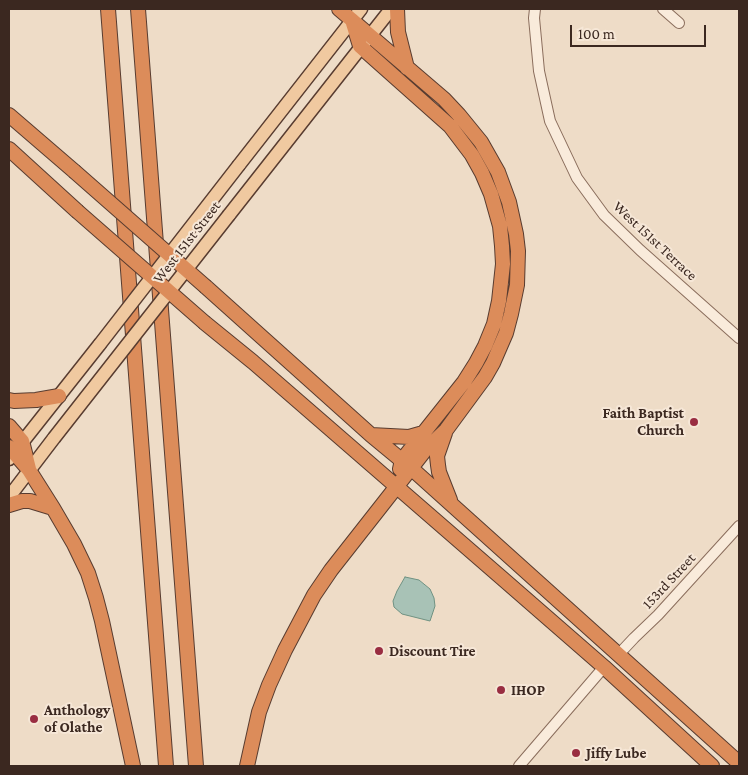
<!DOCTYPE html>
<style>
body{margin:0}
#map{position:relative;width:748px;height:775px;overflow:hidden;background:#eedcc7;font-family:"Crimson Pro",serif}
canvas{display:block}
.frame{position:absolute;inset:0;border:10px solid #3b2820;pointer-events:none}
.scale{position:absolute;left:570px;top:25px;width:136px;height:22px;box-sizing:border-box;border:2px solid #3b2820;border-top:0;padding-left:6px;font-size:15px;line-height:18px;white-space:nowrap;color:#3b2820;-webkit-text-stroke:4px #f6e7d7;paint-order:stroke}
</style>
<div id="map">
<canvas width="748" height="775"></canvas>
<div class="frame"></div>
<div class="scale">100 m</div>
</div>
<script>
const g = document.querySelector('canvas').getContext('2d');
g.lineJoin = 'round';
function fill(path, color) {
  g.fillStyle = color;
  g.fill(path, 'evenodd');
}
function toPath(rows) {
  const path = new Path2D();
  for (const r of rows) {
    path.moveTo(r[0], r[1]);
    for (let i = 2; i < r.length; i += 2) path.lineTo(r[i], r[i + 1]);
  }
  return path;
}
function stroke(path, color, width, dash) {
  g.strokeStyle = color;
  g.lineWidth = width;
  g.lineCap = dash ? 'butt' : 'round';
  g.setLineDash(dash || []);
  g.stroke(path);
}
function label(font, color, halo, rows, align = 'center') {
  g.font = font + ' "Crimson Pro",serif';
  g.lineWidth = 4;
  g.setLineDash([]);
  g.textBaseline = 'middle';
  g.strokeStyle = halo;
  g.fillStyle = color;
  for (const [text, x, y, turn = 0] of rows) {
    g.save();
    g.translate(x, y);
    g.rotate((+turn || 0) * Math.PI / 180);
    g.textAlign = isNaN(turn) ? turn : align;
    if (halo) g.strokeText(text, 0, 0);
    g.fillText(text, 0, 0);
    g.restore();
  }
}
const water = toPath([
 [405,577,419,580,430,589,434,598,435,606,430,621,402,614,394,607,393,601,397,591,405,577]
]);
const minor = toPath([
 [535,9,534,18,539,71,550,121,577,178,604,215,640,250,739,338],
 [663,9,679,23],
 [619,654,634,638,658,615,739,526],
 [519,766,604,667]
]);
const major = toPath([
 [239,165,361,9],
 [229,215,391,9],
 [9,459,100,344],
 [9,497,54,438]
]);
const highway = toPath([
 [108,9,166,766],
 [138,9,196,766],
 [397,9,398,32,407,68],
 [352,20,360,46,450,126,472,155,482,173,491,194,500,226,502,246,503,264,499,301,494,324,485,346,476,363,464,382,402,460,400,469],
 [9,115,74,171],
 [9,149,77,211],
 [206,287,371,435,411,468,739,763],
 [205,323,253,362,503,579,604,667,712,766],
 [9,400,14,401,36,400,59,396],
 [9,426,22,441,29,469],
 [445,433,437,456,438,465,439,472,450,500],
 [371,435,409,437,423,433],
 [9,447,29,470,53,508,74,544,88,573,96,598,102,621,133,766],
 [9,505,22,501,30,501,53,508],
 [247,766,259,712,269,685,285,650,314,595,331,570,397,486,426,449,446,430,485,377,493,363,506,333,511,314,517,285,518,251,516,234,509,202,498,172,481,142,459,115,444,99,339,9]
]);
const majorBridge = toPath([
 [100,344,239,165],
 [54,438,229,215]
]);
const highwayBridge = toPath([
 [74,171,206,287],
 [77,211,205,323]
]);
const markers = [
 [694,422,5,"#992d41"],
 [379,651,5,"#992d41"],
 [501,690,5,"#992d41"],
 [34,719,5,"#992d41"],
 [576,753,5,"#992d41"]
];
const streetNames = [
 ["West 151st Terrace",655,241,43],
 ["West 151st Street",187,242,-52],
 ["153rd Street",669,581,-47]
];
const poiNames = [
 ["Faith Baptist",684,413,"right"],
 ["Church",684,430,"right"],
 ["Discount Tire",389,651],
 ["IHOP",511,690],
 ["Anthology",44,710],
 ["of Olathe",44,727],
 ["Jiffy Lube",586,753]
];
fill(water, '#a8c2b6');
stroke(water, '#6f9182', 1);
stroke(minor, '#8a6d5c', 12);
stroke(major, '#583c30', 15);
stroke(highway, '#583c30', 16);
stroke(minor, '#f9ebdb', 10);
stroke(major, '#f0c9a0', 12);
stroke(highway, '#dc8c5a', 14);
stroke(majorBridge, '#583c30', 15, []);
stroke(highwayBridge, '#583c30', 16, []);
stroke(majorBridge, '#f0c9a0', 12);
stroke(highwayBridge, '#dc8c5a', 14);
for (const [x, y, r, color] of markers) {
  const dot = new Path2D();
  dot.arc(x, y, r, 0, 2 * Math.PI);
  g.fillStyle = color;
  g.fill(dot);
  stroke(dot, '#f6e7d7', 2);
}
label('15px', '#3b2820', '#f6e7d7', streetNames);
label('bold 15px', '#3b2820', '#f6e7d7', poiNames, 'left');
</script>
